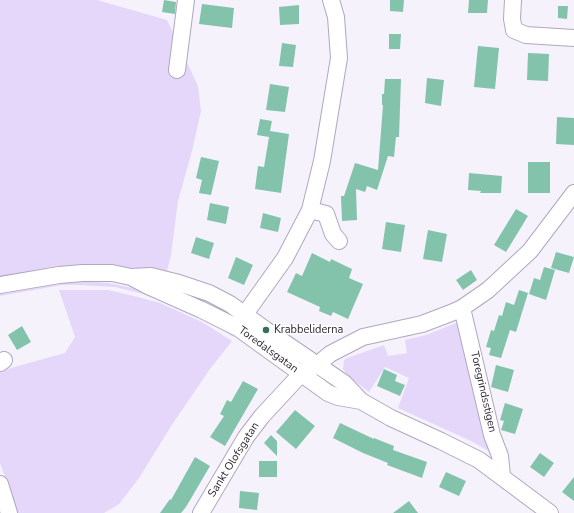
<!DOCTYPE html>
<style>
body{margin:0}
canvas{display:block;background:#f6f2fc}
</style>
<canvas width="574" height="513"></canvas>
<script>
const g = document.querySelector('canvas').getContext('2d');
g.lineJoin = 'round';
function fill(path, color) {
  g.fillStyle = color;
  g.fill(path, 'evenodd');
}
function toPath(rows) {
  const path = new Path2D();
  for (const r of rows) {
    path.moveTo(r[0], r[1]);
    for (let i = 2; i < r.length; i += 2) path.lineTo(r[i], r[i + 1]);
  }
  return path;
}
function stroke(path, color, width, dash) {
  g.strokeStyle = color;
  g.lineWidth = width;
  g.lineCap = dash ? 'butt' : 'round';
  g.setLineDash(dash || []);
  g.stroke(path);
}
function label(font, color, halo, rows, align = 'center') {
  g.font = font + ' "Nunito Sans",sans-serif';
  g.lineWidth = 3;
  g.setLineDash([]);
  g.textBaseline = 'middle';
  g.strokeStyle = halo;
  g.fillStyle = color;
  for (const [text, x, y, turn = 0] of rows) {
    g.save();
    g.translate(x, y);
    g.rotate((+turn || 0) * Math.PI / 180);
    g.textAlign = isNaN(turn) ? turn : align;
    if (halo) g.strokeText(text, 0, 0);
    g.fillText(text, 0, 0);
    g.restore();
  }
}
const green = toPath([
 [0,0,97,0,167,20,198,86,201,111,192,151,178,201,171,255,167,271,180,275,0,278],
 [82,281,108,283,149,291,178,303,236,331,233,337,206,319,177,304,147,295,115,287,79,285,62,285,0,296,0,292,33,286],
 [59,290,108,290,134,296,160,303,202,322,232,341,210,369,173,423,139,478,119,504,104,513,18,513,0,463,0,371,65,353,75,337],
 [461,321,494,454,471,441,398,408,409,378,385,367,369,392,348,376,343,369,344,360,347,358,384,345,388,356,407,353,405,340,426,335]
]);
const building = toPath([
 [164,0,176,2,175,14,162,12],
 [390,0,404,0,403,12,390,11],
 [469,0,488,0,487,13,468,13],
 [202,4,234,8,232,28,199,24],
 [299,5,299,24,280,25,279,7],
 [558,6,568,6,567,19,558,18],
 [389,34,401,34,400,49,389,49],
 [282,43,296,45,293,67,279,66],
 [478,46,499,48,495,89,474,87],
 [528,53,549,54,548,81,527,80],
 [427,78,444,80,441,106,425,103],
 [385,79,401,79,399,137,396,137,394,157,388,156,377,190,367,186,365,192,356,189,357,220,342,221,341,196,344,196,355,163,378,170,383,105,382,105,382,94,384,94],
 [270,84,289,87,285,112,266,110],
 [557,117,574,118,574,145,556,144],
 [260,119,272,121,270,131,289,134,281,193,255,189,258,166,264,167,269,137,257,135],
 [201,157,219,161,211,195,199,193,202,180,196,178],
 [528,162,550,162,550,193,528,193],
 [469,173,502,176,501,193,480,193,481,191,468,190],
 [210,203,229,207,226,224,207,220],
 [516,209,528,216,506,252,494,245],
 [263,213,281,218,278,232,260,228],
 [386,222,405,225,401,252,382,249],
 [428,230,447,234,442,262,423,259],
 [196,237,214,243,209,259,191,253],
 [556,252,574,257,569,273,551,268],
 [312,253,330,262,331,259,352,269,349,278,363,284,348,319,333,312,331,316,319,311,320,307,287,292,296,273,302,276],
 [236,257,253,265,244,285,228,278],
 [544,267,555,270,546,300,529,294,534,278,540,280],
 [471,270,477,280,463,290,456,280],
 [519,290,528,293,516,332,510,330,501,358,489,355,491,348,486,347,491,330,494,331,499,315,502,316,506,302,514,305],
 [22,326,31,342,17,350,8,335],
 [496,365,514,370,508,392,491,387],
 [384,369,397,375,395,381,405,385,400,396,377,386],
 [243,381,258,389,225,446,210,437,224,416,220,414,227,400,231,402],
 [505,403,523,409,515,434,501,430,504,421,500,420],
 [295,410,315,426,296,449,276,432],
 [340,423,374,439,374,438,394,446,393,450,427,462,422,478,387,465,388,463,363,453,333,438],
 [271,435,277,441,277,456,264,443],
 [540,453,554,463,544,477,530,467],
 [195,457,210,466,186,507,181,513,160,513,170,499,171,500],
 [259,461,277,461,277,477,259,477],
 [446,472,466,481,459,496,439,487],
 [574,477,574,501,562,492],
 [240,491,259,493,257,510,239,508],
 [409,501,418,513,393,513]
]);
const minor = toPath([
 [513,0,512,19,514,30,526,35,574,38],
 [177,70,186,0],
 [310,210,326,214,333,234,339,241],
 [131,277,148,286,202,310,238,328,328,393,338,397,361,401,391,418,441,441,479,460,550,513],
 [0,285,59,275,83,273,112,273,131,277,151,276,179,283,209,293,230,304,266,330,344,383,361,401],
 [462,308,492,435,500,456,502,476],
 [240,323,245,314,285,258,310,210,322,161,339,58,336,17,331,0],
 [0,363,4,360],
 [0,484,9,513],
 [201,513,246,437,262,416,301,374,317,365,330,354,363,337,422,324,451,313,462,308,488,290,530,251,574,193]
]);
const markers = [
 [266,330,4,"#33705b"]
];
const poiNames = [
 ["Krabbeliderna",274,330]
];
const streetNames = [
 ["Toredalsgatan",268,350,36],
 ["Toregrindsstigen",483,392,77],
 ["Sankt Olofsgatan",234,460,-58]
];
fill(green, '#e5d7fa');
fill(building, '#84c3ab');
stroke(minor, '#b1a7be', 18);
stroke(minor, '#fff', 16);
for (const [x, y, r, color] of markers) {
  const dot = new Path2D();
  dot.arc(x, y, r, 0, 2 * Math.PI);
  g.fillStyle = color;
  g.fill(dot);
  stroke(dot, '#fff', 1.5);
}
label('11px', '#2b2730', '#fff', poiNames, 'left');
label('11px', '#2b2730', '#fff', streetNames);
</script>
